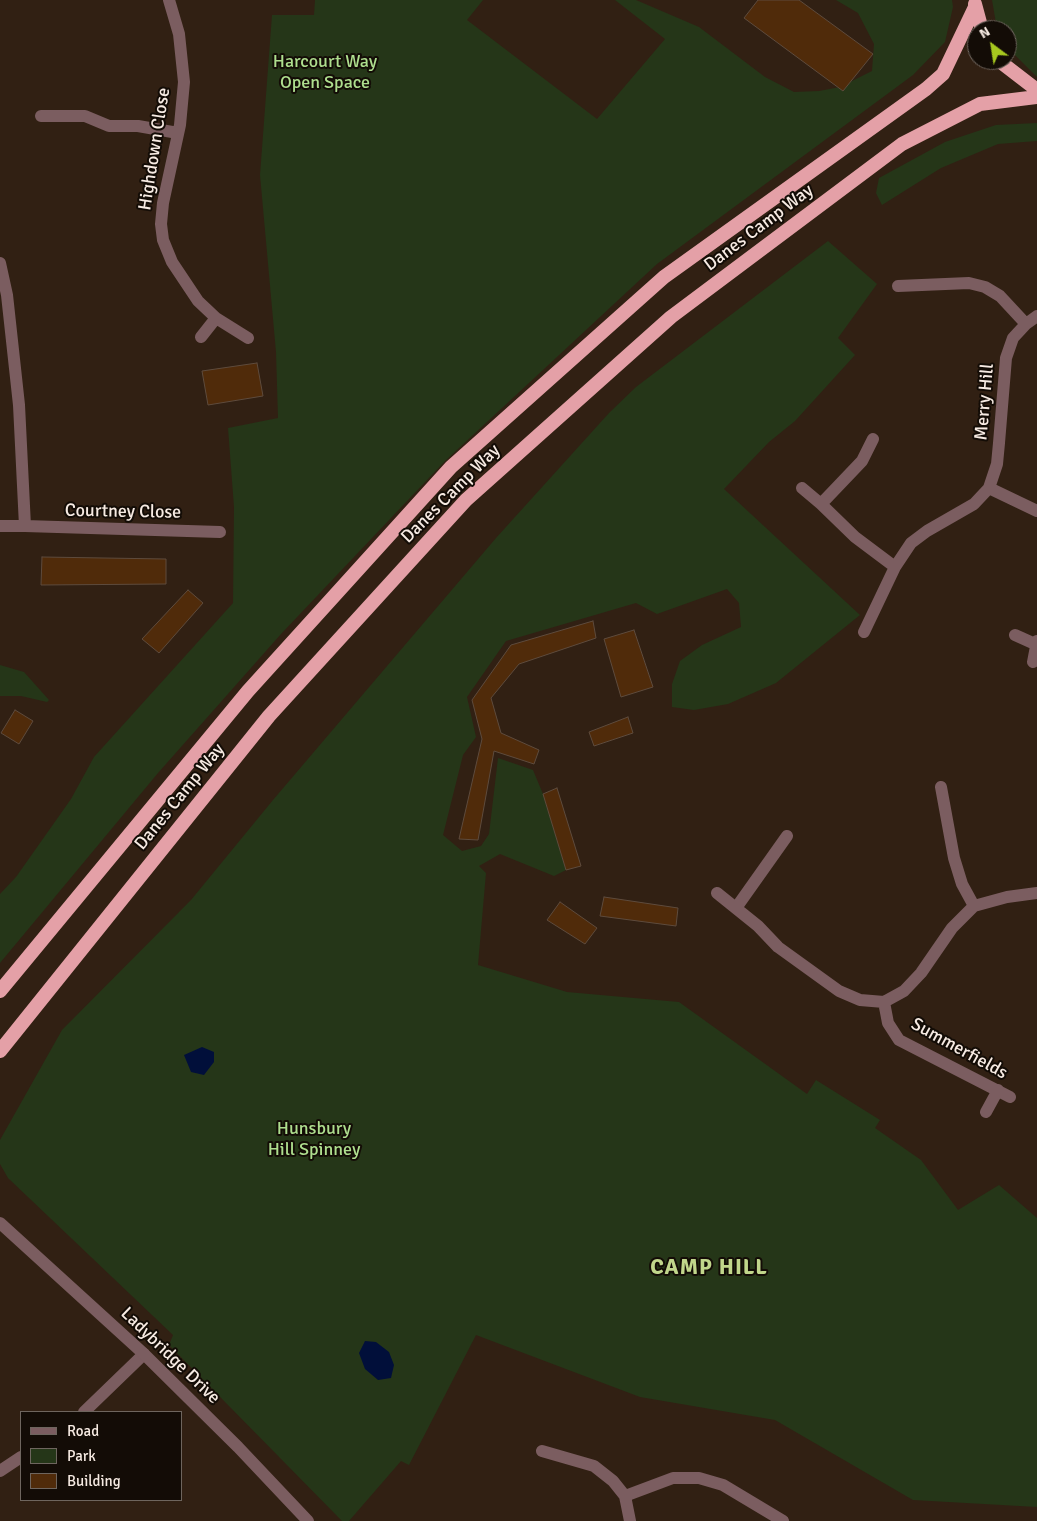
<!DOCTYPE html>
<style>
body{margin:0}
#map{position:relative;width:1037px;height:1521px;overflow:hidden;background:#312013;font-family:Signika,sans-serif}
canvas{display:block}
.legend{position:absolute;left:20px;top:1411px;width:162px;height:90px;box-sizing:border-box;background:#130c06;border:1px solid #6e655e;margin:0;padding:6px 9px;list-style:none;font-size:15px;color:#f7ebe3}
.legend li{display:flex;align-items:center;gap:10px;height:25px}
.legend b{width:25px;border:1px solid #6e655e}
.north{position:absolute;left:967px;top:20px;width:50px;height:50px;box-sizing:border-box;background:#130c06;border:1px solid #6e655e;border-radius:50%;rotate:329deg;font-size:14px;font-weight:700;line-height:20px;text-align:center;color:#f7ebe3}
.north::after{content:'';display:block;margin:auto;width:18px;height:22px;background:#a7c81f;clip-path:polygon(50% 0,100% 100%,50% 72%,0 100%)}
</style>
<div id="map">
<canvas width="1037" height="1521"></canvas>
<ul class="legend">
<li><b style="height:6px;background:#7b5d60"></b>Road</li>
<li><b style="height:14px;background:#253618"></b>Park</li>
<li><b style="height:14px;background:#502b0a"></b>Building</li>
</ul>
<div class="north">N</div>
</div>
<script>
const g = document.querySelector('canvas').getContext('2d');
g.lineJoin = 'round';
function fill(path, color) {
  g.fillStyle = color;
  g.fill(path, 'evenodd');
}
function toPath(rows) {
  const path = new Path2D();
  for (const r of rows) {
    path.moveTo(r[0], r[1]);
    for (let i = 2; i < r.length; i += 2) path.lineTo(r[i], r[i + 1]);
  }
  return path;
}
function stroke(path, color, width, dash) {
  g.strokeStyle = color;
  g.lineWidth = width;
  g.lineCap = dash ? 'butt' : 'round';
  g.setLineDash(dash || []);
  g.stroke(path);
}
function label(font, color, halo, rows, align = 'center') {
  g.font = font + ' Signika,sans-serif';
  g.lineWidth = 4;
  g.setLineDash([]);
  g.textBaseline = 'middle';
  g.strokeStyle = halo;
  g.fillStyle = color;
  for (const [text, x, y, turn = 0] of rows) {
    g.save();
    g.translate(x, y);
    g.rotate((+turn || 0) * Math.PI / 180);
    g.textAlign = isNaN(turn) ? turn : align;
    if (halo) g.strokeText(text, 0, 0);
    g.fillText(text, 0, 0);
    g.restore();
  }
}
const green = toPath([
 [315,0,483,0,467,20,597,119,665,39,615,0,636,0,699,27,765,77,794,92,819,91,840,87,872,71,874,44,858,13,836,0,952,0,953,7,945,42,913,75,657,264,445,461,281,634,158,773,0,963,0,894,16,877,71,799,94,757,233,603,234,507,228,428,278,418,276,352,260,175,272,15,314,15],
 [992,0,1037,0,1037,77,1007,47,1007,30,997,29],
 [1037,123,1037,141,998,144,941,168,882,205,876,193,879,178,945,142,996,125],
 [828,241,877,284,838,338,855,355,795,421,769,442,724,489,860,615,776,683,728,704,694,710,672,707,672,684,680,661,702,645,741,627,739,603,727,589,657,614,636,603,506,641,467,697,476,737,463,755,443,835,462,851,481,846,489,834,498,758,533,770,543,794,566,870,554,876,500,854,479,866,486,873,478,965,567,992,679,1002,807,1094,816,1080,880,1120,875,1128,921,1160,958,1210,999,1185,1037,1218,1037,1507,913,1500,775,1420,640,1397,476,1335,409,1465,401,1461,349,1521,342,1521,169,1345,173,1335,8,1178,0,1164,0,1140,62,1030,191,900,273,800,496,538,609,413,636,387],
 [0,665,24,672,49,700,47,702,21,696,0,696]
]);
const water = toPath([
 [202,1047,214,1052,214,1062,204,1075,191,1072,184,1055],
 [365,1341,376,1342,389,1352,394,1365,391,1378,378,1380,365,1369,359,1353]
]);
const building = toPath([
 [758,0,799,0,873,54,843,91,744,18,758,0],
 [257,363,263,396,208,405,202,371,257,363],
 [42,557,166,559,166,584,41,585,42,557],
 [188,590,203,603,159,653,142,639,188,590],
 [593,621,596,638,519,664,491,698,501,733,539,750,534,764,494,751,478,840,459,839,482,739,472,700,511,645,593,621],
 [634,630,653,687,621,697,604,639,634,630],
 [15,710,33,721,19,744,1,733,15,710],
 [628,717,633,733,594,746,589,732,628,717],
 [557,788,581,866,566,870,543,794,557,788],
 [604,897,678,908,676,926,600,916,604,897],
 [560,902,597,928,585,944,547,920,560,902]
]);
const minor = toPath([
 [169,0,179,34,184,82,180,125,163,203,161,224,163,240,172,262,198,301,216,318,248,338],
 [41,116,85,116,109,126,138,126,178,133],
 [0,263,7,295,19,405,25,526,0,526],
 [898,286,969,283,985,287,1000,296,1026,324],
 [201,337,216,318],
 [873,439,862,461,821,504,855,537,895,567],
 [802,488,821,504],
 [989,488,1037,511],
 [25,526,220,532],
 [864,632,895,567,911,543,927,531,974,504,989,488,997,464,999,443,1006,358,1013,338,1026,324,1037,316],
 [1015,635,1035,644],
 [1033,662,1037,641],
 [941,787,954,858,962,884,974,906],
 [717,893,758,926,778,947,839,991,860,1000,884,1002,904,991,921,973,952,928,974,906,1007,897,1037,893],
 [736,908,787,836],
 [884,1002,888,1023,899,1040,1010,1097],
 [986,1112,998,1090],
 [84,1412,144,1354],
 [542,1451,594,1466,613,1481,625,1496,630,1521],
 [0,1471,21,1457],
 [625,1496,673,1478,699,1478,723,1485,783,1521]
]);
const tertiary = toPath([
 [0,1223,144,1354,238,1447,308,1521]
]);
const trunk = toPath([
 [975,4,982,30],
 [998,60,1037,90],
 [0,991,248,691,451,467,664,277,926,89,943,74,975,7],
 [0,1051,269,716,466,500,671,317,902,144,980,104,1037,97]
]);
const parkNames = [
 ["Harcourt Way",325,62],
 ["Open Space",325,83],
 ["Hunsbury",314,1129],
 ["Hill Spinney",314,1150]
];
const streetNames = [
 ["Highdown Close",155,149,-81],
 ["Danes Camp Way",759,228,-37],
 ["Merry Hill",985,402,-85],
 ["Danes Camp Way",451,494,-45],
 ["Courtney Close",123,512,1],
 ["Danes Camp Way",180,797,-51],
 ["Summerfields",959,1049,29],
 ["Ladybridge Drive",170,1356,44]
];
const districtNames = [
 ["CAMP HILL",709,1268]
];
fill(green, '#253618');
fill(water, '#010f3a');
fill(building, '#502b0a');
stroke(building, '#5e4b3d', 1);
stroke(minor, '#7b5d60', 12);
stroke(tertiary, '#7b5d60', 12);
stroke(trunk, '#e4a0a7', 14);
label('18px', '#aede8e', '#130c06', parkNames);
label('18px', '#f7ebe3', '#130c06', streetNames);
g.letterSpacing = '1px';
label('bold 22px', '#c1d68b', '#130c06', districtNames);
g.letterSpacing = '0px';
</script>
